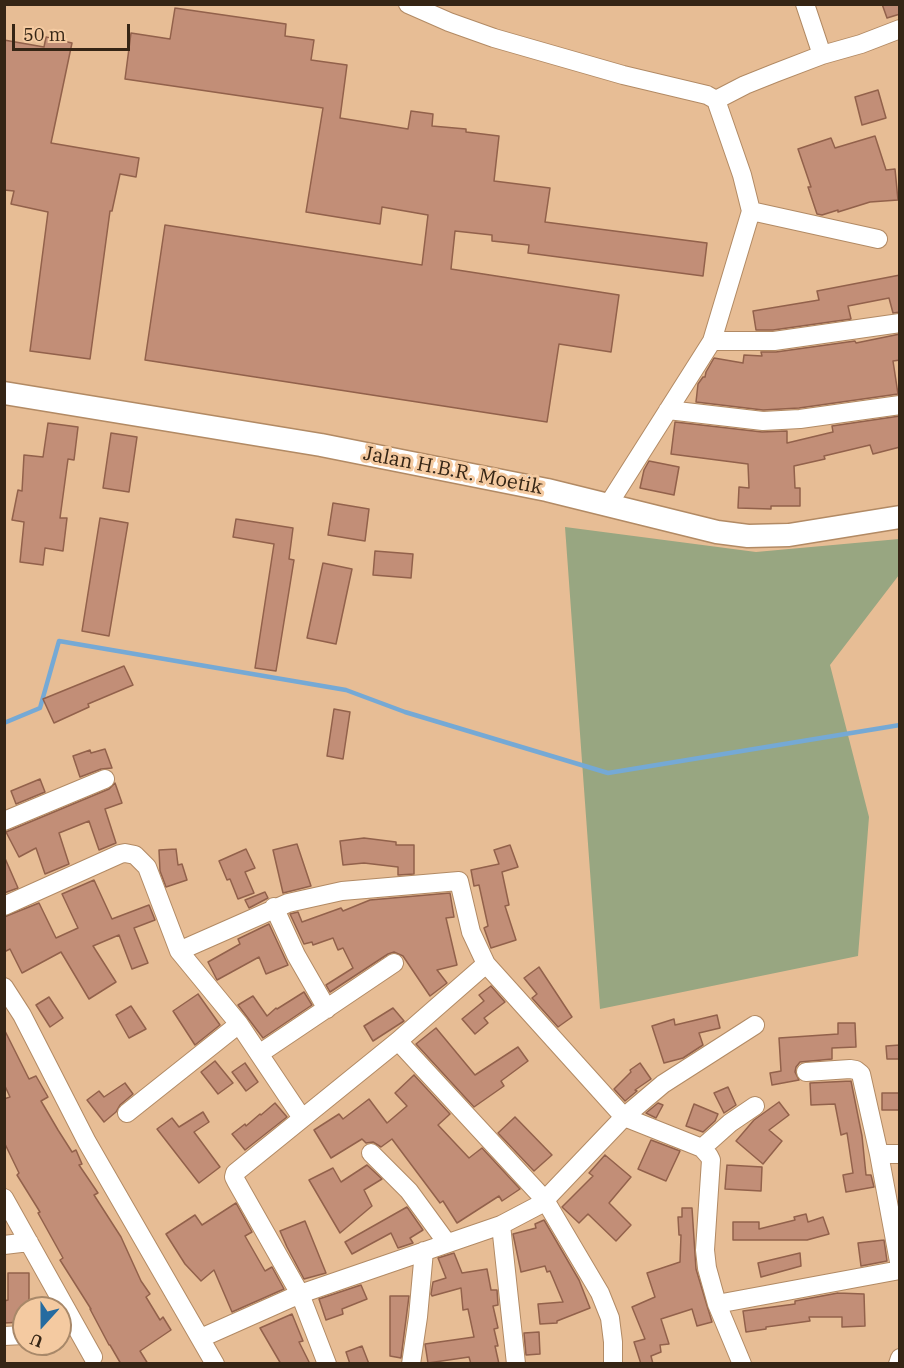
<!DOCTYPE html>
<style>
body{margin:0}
#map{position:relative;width:904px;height:1368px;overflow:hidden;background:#e7bd95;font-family:"IBM Plex Serif",serif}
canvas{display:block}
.frame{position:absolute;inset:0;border:6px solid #352515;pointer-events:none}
.north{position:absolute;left:12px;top:1296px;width:60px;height:60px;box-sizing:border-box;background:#f4caa1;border:2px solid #a88869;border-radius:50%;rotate:201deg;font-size:16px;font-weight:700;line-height:24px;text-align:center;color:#352515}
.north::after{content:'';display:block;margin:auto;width:21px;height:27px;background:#256ba0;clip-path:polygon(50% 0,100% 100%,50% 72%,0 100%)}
.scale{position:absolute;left:12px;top:24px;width:118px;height:27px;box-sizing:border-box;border:3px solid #352515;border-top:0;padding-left:8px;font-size:18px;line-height:21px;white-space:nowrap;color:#352515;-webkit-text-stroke:4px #f4caa1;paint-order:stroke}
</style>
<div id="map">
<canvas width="904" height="1368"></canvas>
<div class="frame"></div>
<div class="north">U</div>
<div class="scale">50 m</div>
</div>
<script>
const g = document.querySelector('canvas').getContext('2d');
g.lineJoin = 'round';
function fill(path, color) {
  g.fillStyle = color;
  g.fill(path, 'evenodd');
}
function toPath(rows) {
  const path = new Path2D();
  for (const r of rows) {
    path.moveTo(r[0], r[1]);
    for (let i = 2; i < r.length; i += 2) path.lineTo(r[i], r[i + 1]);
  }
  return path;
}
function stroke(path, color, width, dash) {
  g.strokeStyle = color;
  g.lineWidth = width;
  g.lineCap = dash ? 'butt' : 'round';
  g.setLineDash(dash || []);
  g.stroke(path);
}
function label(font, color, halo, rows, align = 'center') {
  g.font = font + ' "IBM Plex Serif",serif';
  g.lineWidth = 6;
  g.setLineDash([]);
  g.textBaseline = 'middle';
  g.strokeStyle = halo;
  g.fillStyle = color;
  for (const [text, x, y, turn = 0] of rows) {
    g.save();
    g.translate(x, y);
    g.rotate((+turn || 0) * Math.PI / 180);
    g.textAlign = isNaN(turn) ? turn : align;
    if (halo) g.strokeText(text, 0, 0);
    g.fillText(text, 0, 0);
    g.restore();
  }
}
const green = toPath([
 [565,527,756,552,899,539,899,575,830,665,869,817,858,956,600,1009]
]);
const stream = toPath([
 [4,723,40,708,59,641,346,690,405,712,608,773,900,725]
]);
const building = toPath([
 [882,4,900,4,900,14,887,18,882,4],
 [175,8,286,24,285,36,314,40,311,60,347,65,340,118,408,129,411,111,433,114,432,126,466,129,466,132,499,136,494,181,550,188,545,222,707,243,703,276,528,253,529,245,492,241,492,235,455,231,451,269,619,295,611,352,559,344,547,422,145,360,165,225,422,265,428,215,382,207,380,224,306,212,323,108,125,79,131,33,170,39,175,8],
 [46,37,72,43,51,143,139,158,136,177,120,174,112,211,110,211,90,359,30,351,48,212,11,204,14,191,4,190,4,40,44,47,46,37],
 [878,90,886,118,862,125,855,97,878,90],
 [875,136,886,170,895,169,898,200,870,202,838,212,838,210,822,215,817,214,808,187,811,187,798,149,831,138,835,148,875,136],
 [900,275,900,312,893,313,889,298,848,306,851,319,773,330,756,330,753,311,819,300,817,291,900,275],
 [900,334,900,360,893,361,898,394,799,408,763,410,696,402,698,384,703,377,705,377,706,372,714,358,743,363,744,355,762,356,761,352,776,352,855,341,856,343,900,334],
 [900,416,900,447,873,454,870,445,824,456,825,459,794,466,795,488,800,488,800,506,771,506,771,509,738,508,739,487,749,488,748,464,671,454,675,422,762,432,787,431,787,443,833,432,832,426,900,416],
 [48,423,78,427,74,460,68,459,60,518,67,518,63,551,45,548,43,565,20,562,24,522,12,520,18,490,22,491,24,455,43,457,48,423],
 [111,433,137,437,129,492,103,488,111,433],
 [649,461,679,467,674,495,640,488,644,470,649,461],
 [333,503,369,509,365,541,328,535,333,503],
 [100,518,128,523,109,636,82,631,100,518],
 [236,519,293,528,289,559,294,560,276,671,255,668,274,544,233,537,236,519],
 [375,551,413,554,411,578,373,575,375,551],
 [323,563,352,569,336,644,307,638,323,563],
 [124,666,133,685,88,704,89,707,54,723,43,699,124,666],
 [334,709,350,712,343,759,327,756,334,709],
 [105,749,112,768,101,769,80,777,73,756,90,750,91,753,105,749],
 [40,779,45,792,16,804,11,791,40,779],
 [115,783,122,803,105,809,116,843,99,850,89,821,59,833,69,864,45,874,36,848,19,857,6,832,109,789,115,783],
 [364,838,396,842,396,845,414,845,414,874,398,875,398,867,364,863,343,865,340,841,364,838],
 [297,844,311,886,283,893,273,850,297,844],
 [510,845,518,867,502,872,509,905,505,906,516,940,491,948,484,928,488,926,479,885,474,886,471,870,499,864,494,850,510,845],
 [176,849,178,865,182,864,187,880,166,887,160,871,159,850,176,849],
 [246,849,255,868,245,872,254,893,238,899,230,879,227,880,219,861,246,849],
 [4,856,18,888,4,893,4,856],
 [94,880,112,919,149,905,155,920,134,928,148,963,132,969,119,935,93,946,116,982,89,999,61,952,22,973,10,949,4,952,4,917,39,903,56,938,78,928,62,894,94,880],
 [265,892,268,898,249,908,245,900,265,892],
 [450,893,454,917,446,918,457,965,437,970,447,983,430,996,403,956,394,952,388,954,330,992,326,985,353,968,343,948,338,950,333,938,313,945,312,942,304,944,290,914,298,912,302,922,341,908,343,911,370,900,450,893],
 [269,924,288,965,266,974,259,957,217,980,208,962,240,944,238,939,269,924],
 [539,967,572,1017,558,1027,532,998,537,994,524,978,539,967],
 [491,986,505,1002,484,1018,488,1023,475,1034,462,1019,484,1001,479,995,491,986],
 [304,992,312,1005,263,1038,238,1005,253,996,267,1016,276,1008,277,1009,304,992],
 [198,994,220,1025,195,1045,173,1011,198,994],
 [49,997,63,1018,50,1027,36,1005,49,997],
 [131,1006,146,1029,129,1038,116,1015,131,1006],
 [393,1008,404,1021,373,1041,364,1026,393,1008],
 [717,1015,720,1028,699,1033,703,1045,683,1058,664,1063,652,1026,674,1019,675,1025,717,1015],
 [838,1023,855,1023,856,1047,832,1048,832,1059,800,1062,796,1067,795,1072,799,1080,772,1085,770,1073,781,1071,779,1038,838,1034,838,1023],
 [436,1028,475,1075,518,1047,528,1061,501,1081,504,1086,474,1107,416,1044,436,1028],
 [4,1029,29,1079,36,1076,48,1097,41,1101,58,1130,72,1152,76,1150,82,1164,79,1165,98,1193,94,1195,121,1237,141,1281,150,1294,146,1297,160,1320,163,1317,171,1330,140,1351,148,1364,121,1364,110,1345,109,1345,90,1309,91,1309,60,1260,63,1258,38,1213,40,1212,17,1175,19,1173,4,1142,4,1099,10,1097,4,1084,4,1029],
 [900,1045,900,1059,887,1059,886,1046,900,1045],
 [215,1061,233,1083,218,1094,201,1072,215,1061],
 [245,1063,258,1082,246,1091,232,1072,245,1063],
 [640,1063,651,1079,635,1090,637,1091,625,1101,614,1089,631,1072,630,1070,640,1063],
 [414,1075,450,1114,438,1125,469,1158,482,1148,520,1189,502,1201,499,1196,457,1223,443,1201,440,1203,392,1139,381,1147,373,1142,366,1143,362,1139,331,1158,314,1130,339,1114,343,1119,369,1099,387,1123,407,1106,395,1093,414,1075],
 [851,1081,862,1136,866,1175,871,1175,874,1187,846,1192,843,1175,853,1173,847,1133,841,1135,835,1104,811,1105,810,1083,851,1081],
 [125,1083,133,1094,120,1105,116,1112,104,1122,87,1100,99,1091,104,1097,125,1083],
 [728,1087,736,1105,724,1113,714,1093,728,1087],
 [882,1093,900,1093,900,1110,882,1110,882,1093],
 [779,1102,789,1115,769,1130,782,1141,763,1164,736,1141,754,1120,779,1102],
 [275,1103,287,1117,245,1150,232,1134,245,1124,246,1126,260,1114,261,1115,275,1103],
 [658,1103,663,1105,656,1118,646,1113,658,1103],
 [694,1104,718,1114,715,1121,703,1132,686,1126,694,1104],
 [203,1112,209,1122,194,1132,220,1167,199,1183,157,1129,172,1118,179,1127,203,1112],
 [515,1117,552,1155,534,1171,498,1133,515,1117],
 [651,1140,680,1151,666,1181,638,1169,651,1140],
 [605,1155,631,1177,609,1203,631,1225,616,1241,588,1214,579,1223,562,1207,593,1176,589,1173,605,1155],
 [367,1165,382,1179,364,1190,372,1206,340,1233,309,1180,333,1168,341,1182,367,1165],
 [727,1165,762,1167,761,1191,725,1189,727,1165],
 [236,1203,252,1232,245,1236,265,1271,272,1267,284,1289,232,1312,214,1270,201,1281,185,1264,166,1234,195,1215,202,1225,236,1203],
 [407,1207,423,1230,410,1238,413,1243,398,1248,391,1233,352,1254,345,1242,407,1207],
 [682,1208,692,1208,696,1269,712,1322,697,1326,692,1309,661,1319,669,1344,660,1345,661,1352,651,1356,653,1364,641,1364,634,1342,645,1339,632,1307,655,1297,647,1273,680,1262,681,1235,679,1235,678,1217,682,1217,682,1208],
 [806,1214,808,1222,823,1217,829,1234,807,1240,733,1240,733,1222,759,1222,759,1229,795,1220,794,1217,806,1214],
 [544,1220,579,1280,590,1308,557,1321,557,1323,540,1324,538,1304,563,1302,550,1271,547,1272,545,1266,521,1272,513,1234,536,1228,535,1224,544,1220],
 [305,1221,326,1273,304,1279,287,1247,280,1231,305,1221],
 [884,1240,887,1261,861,1266,858,1243,884,1240],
 [454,1253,462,1273,487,1269,491,1290,497,1290,498,1305,493,1306,498,1328,494,1329,498,1346,495,1346,499,1364,471,1364,469,1357,428,1363,425,1344,474,1337,468,1309,463,1310,461,1288,432,1296,431,1294,433,1282,446,1278,438,1258,454,1253],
 [800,1253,801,1266,761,1277,758,1263,800,1253],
 [8,1273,29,1273,29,1308,24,1308,24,1322,4,1323,4,1301,8,1300,8,1273],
 [361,1285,367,1299,342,1309,343,1314,326,1320,319,1299,361,1285],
 [838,1293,864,1294,865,1326,842,1327,842,1317,809,1317,810,1321,766,1327,766,1329,746,1332,743,1311,795,1304,795,1301,838,1293],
 [390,1296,409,1296,401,1358,390,1356,390,1296],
 [292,1314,303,1341,299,1342,310,1364,281,1364,260,1328,292,1314],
 [539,1332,540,1354,526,1355,524,1333,539,1332],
 [362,1346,369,1364,350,1364,346,1352,362,1346]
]);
const minor = toPath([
 [408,4,449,22,494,38,623,75,707,95,716,100,742,175,751,211,712,341,608,505],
 [805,4,822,55],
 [716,100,745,85,775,73,822,55,861,44,900,29],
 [751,211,878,239],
 [712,341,774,341,900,323],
 [668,410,763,421,800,419,900,405],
 [4,821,105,779],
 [4,906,120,854,125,853,135,855,147,867,179,951,239,1024,302,1118],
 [274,907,296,955,327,1009],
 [179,951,288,903,342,891,459,881,471,932,486,964,624,1117,702,1148,709,1156,711,1160,705,1250,707,1268,717,1304,742,1364],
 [4,987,22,1015,87,1142,215,1364],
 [398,1041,545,1200,600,1293,610,1318,613,1342,613,1364],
 [259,1054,394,963],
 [806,1072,850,1069,856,1070,861,1074,879,1154,900,1267],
 [127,1113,239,1024],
 [702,1148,730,1123,755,1106],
 [371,1153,409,1191,447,1243],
 [879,1154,900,1154],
 [4,1198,93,1357],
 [501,1225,516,1364],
 [4,1245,29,1242],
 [717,1304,900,1270],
 [4,1336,24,1335],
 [201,1338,300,1294,501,1225,541,1204,624,1117,663,1084,755,1025],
 [327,1364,300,1294,236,1181,234,1177,235,1173,398,1041,486,964],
 [411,1364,418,1317,424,1251],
 [898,1364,900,1358]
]);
const tertiary = toPath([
 [4,393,321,445,547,490,717,532,748,536,789,535,900,517]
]);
const streetNames = [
 ["Jalan H.B.R. Moetik",453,471,11]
];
fill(green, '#98a681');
stroke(stream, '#75a9d5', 4.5);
fill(building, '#c28e77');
stroke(building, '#92614b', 1.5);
stroke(minor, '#b28a64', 20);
stroke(tertiary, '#b28a64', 25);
stroke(minor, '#fff', 18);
stroke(tertiary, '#fff', 22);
label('20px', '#352515', '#f4caa1', streetNames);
</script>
